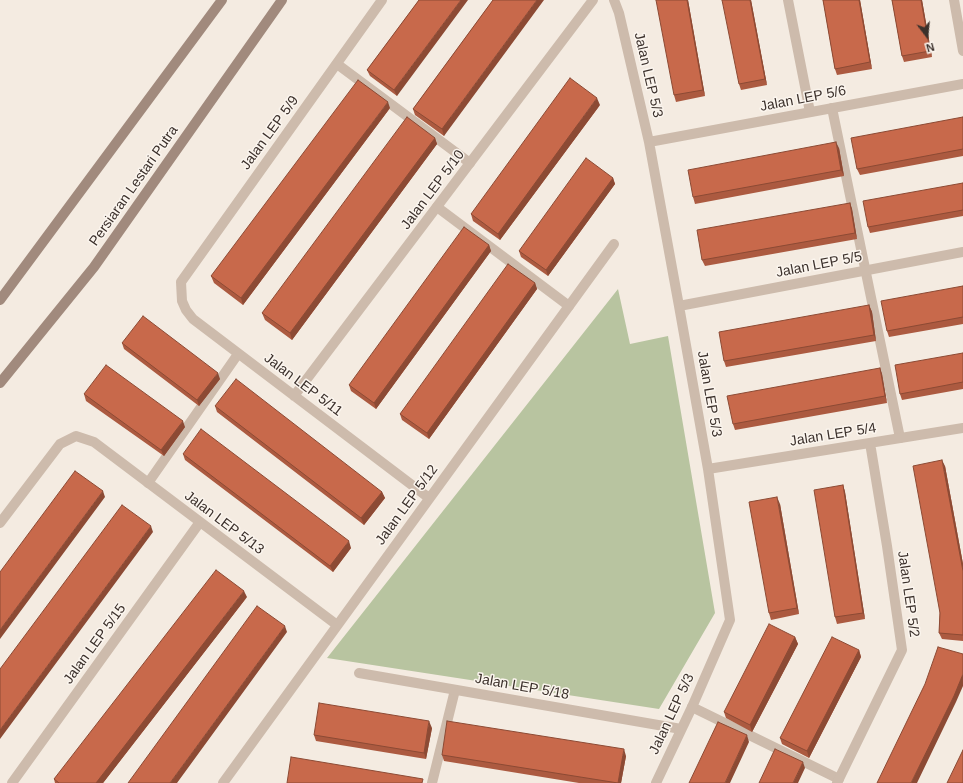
<!DOCTYPE html>
<style>
body{margin:0}
#map{position:relative;width:963px;height:783px;overflow:hidden;background:#f4ebe1;font-family:Arial,sans-serif}
canvas{display:block}
.north{position:absolute;left:907px;top:16px;width:40px;height:40px;-webkit-text-stroke:3px #fbf5ee;paint-order:stroke;rotate:164deg;font-size:11px;font-weight:700;line-height:16px;text-align:center;color:#3b302b}
.north::after{content:'';display:block;margin:auto;width:14px;height:18px;background:#3b302b;clip-path:polygon(50% 0,100% 100%,50% 72%,0 100%)}
</style>
<div id="map">
<canvas width="963" height="783"></canvas>
<div class="north">N</div>
</div>
<script>
const g = document.querySelector('canvas').getContext('2d');
g.lineJoin = 'round';
function fill(path, color) {
  g.fillStyle = color;
  g.fill(path, 'evenodd');
}
function toPath(rows) {
  const path = new Path2D();
  for (const r of rows) {
    path.moveTo(r[0], r[1]);
    for (let i = 2; i < r.length; i += 2) path.lineTo(r[i], r[i + 1]);
  }
  return path;
}
function stroke(path, color, width, dash) {
  g.strokeStyle = color;
  g.lineWidth = width;
  g.lineCap = dash ? 'butt' : 'round';
  g.setLineDash(dash || []);
  g.stroke(path);
}
function label(font, color, halo, rows, align = 'center') {
  g.font = font + ' Arial,sans-serif';
  g.lineWidth = 3;
  g.setLineDash([]);
  g.textBaseline = 'middle';
  g.strokeStyle = halo;
  g.fillStyle = color;
  for (const [text, x, y, turn = 0] of rows) {
    g.save();
    g.translate(x, y);
    g.rotate((+turn || 0) * Math.PI / 180);
    g.textAlign = isNaN(turn) ? turn : align;
    if (halo) g.strokeText(text, 0, 0);
    g.fillText(text, 0, 0);
    g.restore();
  }
}
const green = toPath([
 [618,289,630,344,668,336,715,613,659,709,327,658]
]);
const lane = toPath([
 [337,64,470,163],
 [832,108,900,438],
 [437,207,569,306],
 [148,483,238,354],
 [692,707,839,779],
 [432,783,455,690]
]);
const street = toPath([
 [382,0,181,282,182,301,186,310,193,319,429,498],
 [614,0,619,13,649,142,679,306,708,469,730,620,692,707,656,783],
 [788,0,810,112],
 [954,0,963,51],
 [649,142,963,84],
 [679,306,963,252],
 [294,396,593,0],
 [708,469,963,428],
 [0,523,60,444,76,436,94,442,337,625],
 [359,673,681,729],
 [12,783,200,522],
 [223,783,614,244],
 [837,783,902,650,887,546,870,443]
]);
const secondary = toPath([
 [0,300,222,0],
 [0,383,94,267,282,0]
]);
const wall = toPath([
 [419,0,397,96,370,76,367,70],
 [493,0,444,136,415,115,413,109],
 [688,0,705,96,676,102,674,95],
 [751,0,767,85,741,90,739,84],
 [823,0,860,0,872,69,837,75,835,69],
 [892,0,922,0,932,57,904,62,902,56],
 [600,105,500,240,473,221,471,214],
 [390,108,243,305,214,283,211,276],
 [963,117,963,156,860,175,857,169],
 [435,138,437,144,292,340,265,320,262,313],
 [839,148,844,176,695,204,693,197],
 [613,178,615,184,548,276,521,257,519,251],
 [963,183,963,216,870,233,868,227],
 [850,203,852,209,857,239,705,266,702,260],
 [489,245,491,251,376,409,351,391,349,385],
 [535,283,537,289,429,439,402,420,400,414],
 [963,286,963,324,889,337,887,331],
 [869,305,872,312,876,341,726,367,724,361],
 [122,343,220,379,199,406,124,349],
 [963,353,963,389,902,400,900,394],
 [880,368,882,374,887,403,735,430,733,424],
 [84,394,185,427,164,456,86,401],
 [215,406,382,492,385,498,364,525,217,412],
 [183,454,351,548,333,572,185,460],
 [945,466,963,564,963,641,942,639,939,633],
 [843,485,845,492,865,619,837,624,835,617],
 [780,504,799,614,771,620,769,613],
 [247,597,103,783,55,783,54,779],
 [795,637,798,644,752,732,726,718,724,712],
 [859,650,861,657,809,758,782,744,780,738],
 [432,728,426,759,316,741,314,735],
 [442,755,626,756,621,783,579,783,444,761]
]);
const shadedWall = toPath([
 [461,0,468,0,397,96,394,90],
 [537,0,544,0,444,136,442,129],
 [687,0,688,0,705,96,703,90],
 [750,0,751,0,767,85,765,79],
 [859,0,860,0,872,69,870,62],
 [921,0,922,0,932,57,930,51],
 [597,98,600,105,500,240,498,234],
 [388,102,390,108,243,305,241,298],
 [435,138,437,144,292,340,290,333],
 [836,142,839,148,844,176,841,170],
 [613,178,615,184,548,276,546,270],
 [850,203,852,209,857,239,855,233],
 [489,245,491,251,376,409,374,403],
 [535,283,537,289,429,439,427,433],
 [869,305,872,312,876,341,874,335],
 [880,368,882,374,887,403,885,396],
 [218,373,220,379,199,406,197,400],
 [183,421,185,427,164,456,161,450],
 [942,460,945,466,963,564,963,571],
 [843,485,845,492,865,619,863,613],
 [103,491,105,497,0,639,0,630],
 [382,492,385,498,364,525,361,518],
 [777,497,780,504,799,614,797,608],
 [151,526,153,532,0,739,0,730],
 [349,541,351,548,333,572,330,566],
 [244,591,247,597,103,783,96,783],
 [285,626,287,632,177,783,170,783],
 [795,637,798,644,752,732,750,725],
 [859,650,861,657,809,758,807,751],
 [963,674,963,686,956,702,917,783,911,783],
 [429,721,432,728,426,759,424,753],
 [747,735,749,742,730,783,725,783],
 [624,749,626,756,621,783,618,783],
 [803,762,805,768,798,783,793,783]
]);
const building = toPath([
 [419,0,461,0,394,90,367,70,419,0],
 [493,0,537,0,442,129,413,109,493,0],
 [656,0,687,0,703,90,674,95,656,0],
 [722,0,750,0,765,79,739,84,722,0],
 [823,0,859,0,870,62,835,69,823,0],
 [892,0,921,0,930,51,902,56,892,0],
 [570,78,597,98,498,234,471,214,570,78],
 [358,80,388,102,241,298,211,276,358,80],
 [407,117,435,138,290,333,262,313,407,117],
 [963,117,963,149,857,169,851,138,963,117],
 [836,142,841,170,693,197,688,170,836,142],
 [586,158,613,178,546,270,519,251,586,158],
 [963,183,963,210,868,227,863,201,963,183],
 [850,203,855,233,702,260,697,230,850,203],
 [464,227,489,245,374,403,349,385,464,227],
 [508,264,535,283,427,433,400,414,508,264],
 [963,286,963,317,887,331,881,301,963,286],
 [869,305,874,335,724,361,719,332,869,305],
 [143,316,218,373,197,400,122,343,143,316],
 [963,353,963,382,900,394,895,365,963,353],
 [106,365,183,421,161,450,84,394,106,365],
 [880,368,885,396,733,424,727,396,880,368],
 [236,379,382,492,361,518,215,406,236,379],
 [201,429,349,541,330,566,183,454,201,429],
 [942,460,963,571,963,635,939,633,940,613,913,466,942,460],
 [75,471,103,491,0,630,0,572,75,471],
 [843,485,863,613,835,617,814,490,843,485],
 [777,497,797,608,769,613,749,502,777,497],
 [122,505,151,526,0,730,0,669,122,505],
 [216,570,244,591,96,783,59,783,54,779,216,570],
 [257,606,285,626,170,783,128,783,257,606],
 [769,624,795,637,750,725,724,712,769,624],
 [832,637,859,650,807,751,780,738,832,637],
 [938,647,963,654,963,674,954,696,911,783,877,783,925,684,938,647],
 [319,703,429,721,424,753,314,735,319,703],
 [447,721,624,749,618,783,442,755,447,721],
 [718,722,747,735,725,783,689,783,718,722],
 [775,749,803,762,793,783,759,783,775,749],
 [963,750,963,783,947,783,963,750],
 [291,757,423,779,422,783,287,783,291,757]
]);
const streetNames = [
 ["Jalan LEP 5/3",648,75,77],
 ["Jalan LEP 5/6",803,99,-11],
 ["Jalan LEP 5/9",270,133,-54],
 ["Persiaran Lestari Putra",134,186,-55],
 ["Jalan LEP 5/10",433,190,-53],
 ["Jalan LEP 5/5",819,265,-11],
 ["Jalan LEP 5/11",303,385,37],
 ["Jalan LEP 5/3",709,394,80],
 ["Jalan LEP 5/4",833,435,-9],
 ["Jalan LEP 5/12",407,505,-54],
 ["Jalan LEP 5/13",224,523,37],
 ["Jalan LEP 5/2",908,594,82],
 ["Jalan LEP 5/15",95,644,-54],
 ["Jalan LEP 5/18",522,687,10],
 ["Jalan LEP 5/3",672,714,-65]
];
fill(green, '#b8c4a0');
stroke(lane, '#cdbbac', 10);
stroke(street, '#cdbbac', 10);
stroke(secondary, '#a18a7d', 10);
fill(wall, '#ac5a40');
fill(shadedWall, '#8c4a34');
fill(building, '#c8694b');
stroke(building, '#8c4a34', 1);
label('14px', '#3b302b', '#fbf5ee', streetNames);
</script>
